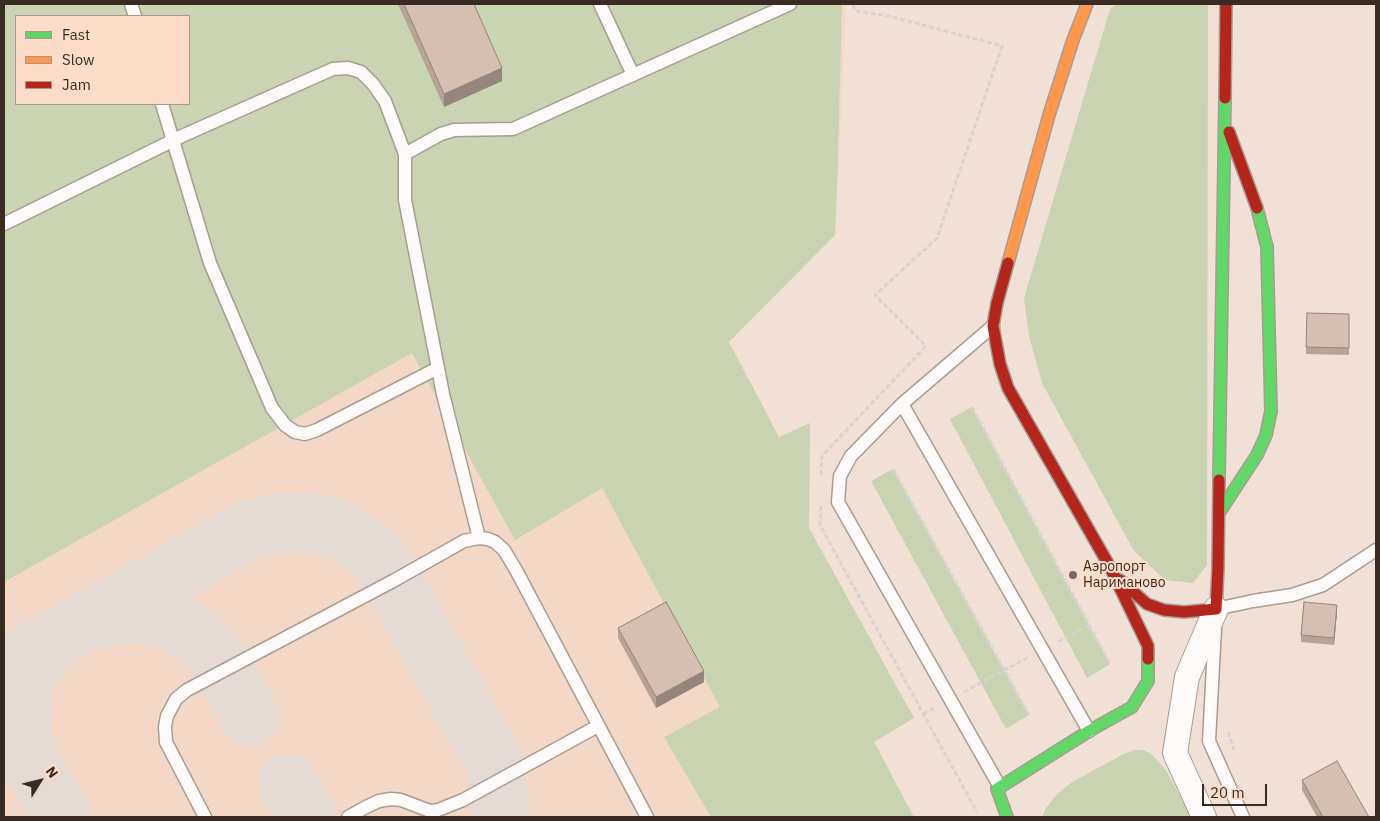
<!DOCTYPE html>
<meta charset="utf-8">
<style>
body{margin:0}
#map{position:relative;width:1380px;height:821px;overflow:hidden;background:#f1e0d6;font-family:"IBM Plex Sans",sans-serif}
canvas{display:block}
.frame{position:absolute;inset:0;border:5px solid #372b24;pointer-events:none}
.legend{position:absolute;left:15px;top:15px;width:175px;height:90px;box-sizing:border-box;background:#fdddca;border:1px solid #ae9688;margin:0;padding:6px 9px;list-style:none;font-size:15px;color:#372b24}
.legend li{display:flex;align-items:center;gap:10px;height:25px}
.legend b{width:25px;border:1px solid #ae9688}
.north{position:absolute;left:15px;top:756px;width:50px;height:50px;-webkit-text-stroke:4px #fdddca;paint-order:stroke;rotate:54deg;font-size:14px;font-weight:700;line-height:20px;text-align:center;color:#372b24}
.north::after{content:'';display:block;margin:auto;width:18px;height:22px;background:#372b24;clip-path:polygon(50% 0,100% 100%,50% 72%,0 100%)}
.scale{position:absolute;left:1202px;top:784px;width:65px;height:22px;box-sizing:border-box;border:2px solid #372b24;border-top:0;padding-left:6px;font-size:15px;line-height:18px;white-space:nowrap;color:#372b24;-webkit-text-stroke:4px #fdddca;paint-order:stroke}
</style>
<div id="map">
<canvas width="1380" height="821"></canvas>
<div class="frame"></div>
<ul class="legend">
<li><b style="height:6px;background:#63d668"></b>Fast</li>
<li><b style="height:6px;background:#ff974d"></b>Slow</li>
<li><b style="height:6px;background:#b3261e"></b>Jam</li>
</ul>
<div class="north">N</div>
<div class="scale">20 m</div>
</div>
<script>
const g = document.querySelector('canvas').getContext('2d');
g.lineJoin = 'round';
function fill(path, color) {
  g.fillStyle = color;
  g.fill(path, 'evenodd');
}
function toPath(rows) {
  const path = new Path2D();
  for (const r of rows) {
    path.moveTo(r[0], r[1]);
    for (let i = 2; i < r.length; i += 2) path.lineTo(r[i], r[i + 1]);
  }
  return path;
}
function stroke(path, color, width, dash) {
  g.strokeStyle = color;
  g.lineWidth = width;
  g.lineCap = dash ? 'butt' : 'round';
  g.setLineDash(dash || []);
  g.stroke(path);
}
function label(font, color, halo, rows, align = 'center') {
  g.font = font + ' "IBM Plex Sans",sans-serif';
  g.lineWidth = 4;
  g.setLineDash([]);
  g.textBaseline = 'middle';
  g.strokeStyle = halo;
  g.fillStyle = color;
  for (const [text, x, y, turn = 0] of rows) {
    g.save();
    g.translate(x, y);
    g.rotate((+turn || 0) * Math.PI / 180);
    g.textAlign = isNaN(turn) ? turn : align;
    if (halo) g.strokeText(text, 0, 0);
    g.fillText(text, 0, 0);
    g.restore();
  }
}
const built = toPath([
 [4,4,846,4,835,235,729,342,779,437,810,423,809,528,914,718,874,742,914,817,4,817],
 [16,16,189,16,189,104,16,104]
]);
const green = toPath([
 [4,4,842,4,837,188,835,235,729,342,779,437,810,423,809,528,914,718,874,742,914,817,711,817,664,737,720,707,602,488,515,540,412,353,4,582],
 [16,16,189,16,189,104,16,104],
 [1116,4,1208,4,1207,565,1193,583,1165,580,1134,551,1042,383,1029,336,1024,298,1110,9],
 [972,407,1110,664,1087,678,950,419],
 [893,469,1029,715,1006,729,871,481],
 [1134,750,1144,750,1152,755,1159,762,1167,772,1191,817,1042,817,1046,808,1056,795,1072,782,1122,755]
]);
const taxiway = toPath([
 [90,619,127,614,141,614,164,619,178,625,192,633,202,641,214,653,250,716],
 [56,638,41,654,31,669,21,697,20,730,25,746,32,764,62,817],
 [4,668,236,537,260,527,286,522,302,522,328,526,345,534,366,546,382,563,393,581,496,767,499,796,498,817],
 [288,783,307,817]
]);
const path = toPath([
 [972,407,1089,625,1056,643],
 [893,469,1029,715],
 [821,475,822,456,926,346,875,295,937,238,1002,46,889,16,855,11,853,4],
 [821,506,820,525,977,812],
 [1089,625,1110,664],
 [964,692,1029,657],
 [923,714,936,707],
 [1228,732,1234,750]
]);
const lane = toPath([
 [131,4,135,16],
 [600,4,633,75],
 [162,104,210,263,272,408,285,425,295,432,305,434,317,430,438,368],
 [405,154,441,134,454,130,513,129,790,4],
 [4,224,182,136,317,76,333,69,348,68,361,72,373,84,385,101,405,154,405,200,443,394,479,538],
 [993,326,902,404,851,456,840,476,838,502,1000,787],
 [902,404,1089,731],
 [205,817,166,742,165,727,167,716,176,699,187,690,393,581,464,541,479,538,488,539,495,542,504,550,516,570,647,817],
 [348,817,366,807,379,801,391,799,401,800,430,811,438,810,463,800,598,726],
 [1243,817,1209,741,1216,609,1253,601,1292,595,1323,585,1376,550]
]);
const street = toPath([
 [1204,817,1175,753,1187,677,1216,609]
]);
const fast = toPath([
 [1219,480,1225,98],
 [1219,513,1257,455,1266,435,1271,411,1267,247,1257,208],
 [1007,817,997,789,1089,731,1132,707,1148,681,1148,659]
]);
const slow = toPath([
 [1008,263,1049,115,1073,40,1087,4]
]);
const jam = toPath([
 [1225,98,1226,4],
 [1229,132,1257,208],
 [1008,263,997,303,993,326,1000,364,1008,388,1110,567,1148,646,1148,659],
 [1120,580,1147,604,1164,610,1184,612,1216,609,1218,568,1219,480]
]);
const wall = toPath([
 [398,4,474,4,502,81,444,107],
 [1349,314,1349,355,1306,354,1306,347],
 [1337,612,1334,645,1301,642,1301,635],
 [618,628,704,682,656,708,618,638],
 [1302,780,1369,817,1317,817,1302,790]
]);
const shadedWall = toPath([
 [502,68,502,81,444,107,444,94],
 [1337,605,1337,612,1334,645,1334,638],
 [704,671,704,682,656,708,656,697]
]);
const building = toPath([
 [404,4,474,4,502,68,444,94,404,4],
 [1307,313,1349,314,1349,348,1306,347,1307,313],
 [666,602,704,671,656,697,618,628,666,602],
 [1304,602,1337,605,1334,638,1301,635,1304,602],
 [1337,761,1369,817,1323,817,1302,780,1337,761]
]);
const markers = [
 [1073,575,5,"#786a62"]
];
const poiNames = [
 ["Аэропорт",1083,567],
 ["Нариманово",1083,583]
];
fill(built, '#f4d8c7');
fill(green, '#cad3b2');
stroke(taxiway, '#e5dad4', 59);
stroke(lane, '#a89c94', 15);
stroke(street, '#a89c94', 26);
stroke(fast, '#a89c94', 14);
stroke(slow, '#a89c94', 14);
stroke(jam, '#a89c94', 14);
stroke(path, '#d8d3d1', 3, [5, 2.5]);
stroke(lane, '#fdfaf9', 12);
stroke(street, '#fdfaf9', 24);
stroke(fast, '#63d668', 11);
stroke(slow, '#ff974d', 11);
stroke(jam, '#b3261e', 11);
fill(wall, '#b6a499');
fill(shadedWall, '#94867d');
fill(building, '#d4bfb2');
stroke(building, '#94867d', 1);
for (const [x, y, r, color] of markers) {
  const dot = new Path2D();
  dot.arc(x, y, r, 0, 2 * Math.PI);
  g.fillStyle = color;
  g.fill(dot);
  stroke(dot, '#fdddca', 2);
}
label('14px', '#372b24', '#fdddca', poiNames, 'left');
</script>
